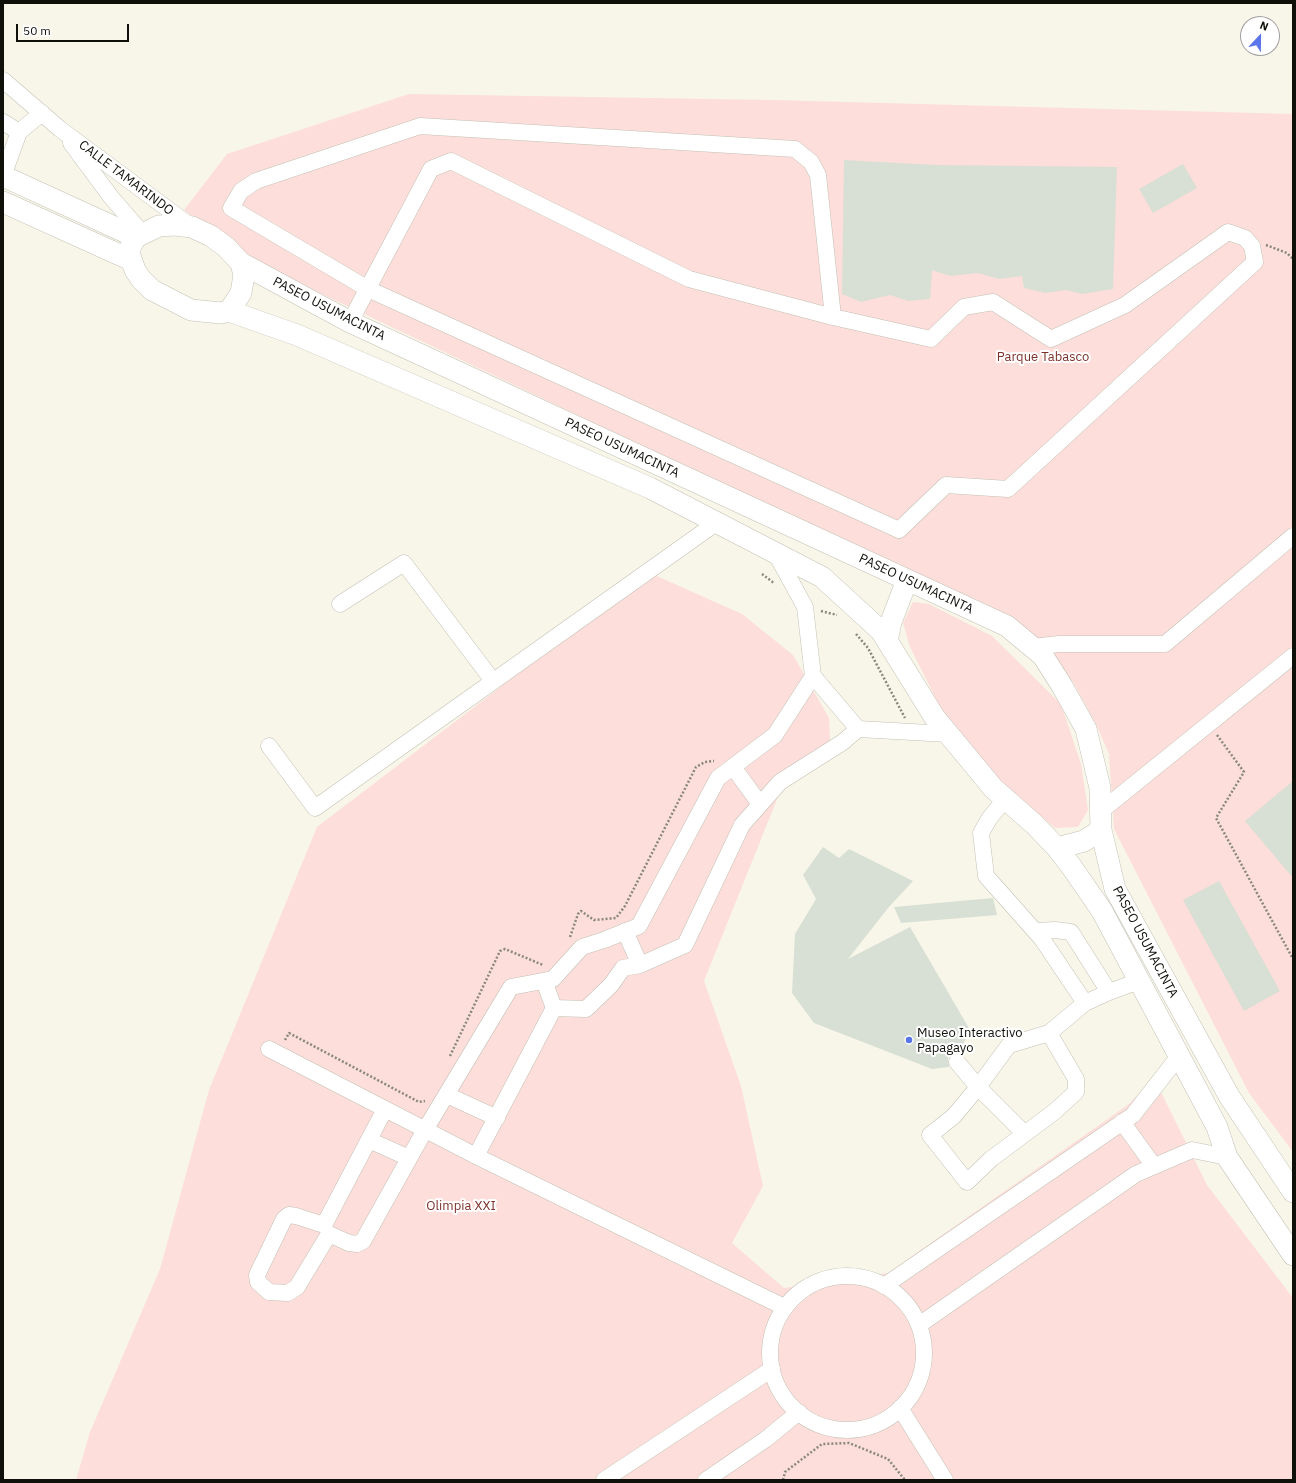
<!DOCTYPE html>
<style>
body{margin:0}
#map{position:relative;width:1296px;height:1483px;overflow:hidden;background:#f8f6e9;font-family:"IBM Plex Sans",sans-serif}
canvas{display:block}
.frame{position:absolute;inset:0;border:4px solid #10100b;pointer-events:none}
.north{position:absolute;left:1240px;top:16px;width:40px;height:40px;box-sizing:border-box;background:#fff;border:1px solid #9f9f9d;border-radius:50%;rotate:22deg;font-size:11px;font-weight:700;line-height:16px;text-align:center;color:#10100b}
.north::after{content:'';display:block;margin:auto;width:14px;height:18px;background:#5a74ea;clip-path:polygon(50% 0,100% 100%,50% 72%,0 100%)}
.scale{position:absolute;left:16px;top:24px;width:113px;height:18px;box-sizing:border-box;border:2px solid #10100b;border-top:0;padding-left:5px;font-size:12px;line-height:14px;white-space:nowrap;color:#10100b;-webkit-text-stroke:3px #fff;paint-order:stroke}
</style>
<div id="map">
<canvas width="1296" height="1483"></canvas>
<div class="frame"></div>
<div class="north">N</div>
<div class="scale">50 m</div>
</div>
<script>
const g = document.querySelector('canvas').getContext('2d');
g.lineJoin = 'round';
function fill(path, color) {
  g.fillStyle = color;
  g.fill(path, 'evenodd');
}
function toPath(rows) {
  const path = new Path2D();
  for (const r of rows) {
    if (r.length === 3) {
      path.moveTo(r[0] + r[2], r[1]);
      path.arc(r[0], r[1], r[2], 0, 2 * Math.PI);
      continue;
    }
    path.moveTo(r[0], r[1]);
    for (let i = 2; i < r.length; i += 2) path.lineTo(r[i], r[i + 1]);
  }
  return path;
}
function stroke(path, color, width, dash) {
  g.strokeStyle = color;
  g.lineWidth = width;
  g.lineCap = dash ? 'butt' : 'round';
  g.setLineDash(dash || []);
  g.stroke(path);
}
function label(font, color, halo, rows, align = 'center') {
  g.font = font + ' "IBM Plex Sans",sans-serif';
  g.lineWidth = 4;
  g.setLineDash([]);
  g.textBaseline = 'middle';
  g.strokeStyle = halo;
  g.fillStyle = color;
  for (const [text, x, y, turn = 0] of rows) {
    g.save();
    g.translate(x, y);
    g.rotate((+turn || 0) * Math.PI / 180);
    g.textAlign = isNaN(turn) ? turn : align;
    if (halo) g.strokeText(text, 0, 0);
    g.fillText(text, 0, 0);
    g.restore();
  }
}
const green = toPath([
 [409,94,772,100,1293,114,1293,1152,1249,1093,1114,829,1109,754,1096,724,1073,682,1049,648,996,609,846,542,254,262,184,210,227,154],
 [650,573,742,614,793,655,829,718,831,759,780,792,704,981,741,1086,763,1186,732,1243,784,1288,888,1273,1129,1104,1154,1078,1207,1185,1293,1298,1293,1480,76,1480,90,1432,160,1269,209,1090,317,827],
 [913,602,929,604,992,636,1061,704,1081,764,1088,810,1078,827,1055,828,985,768,942,711,910,647,903,623]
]);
const building = toPath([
 [844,160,937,165,1117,167,1113,289,1082,294,1066,290,1045,293,1024,288,1022,276,999,279,978,273,950,276,932,270,930,299,908,301,890,295,861,302,842,294],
 [1183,164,1197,188,1153,213,1139,189],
 [1293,781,1293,878,1245,821],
 [823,847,839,858,849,849,913,881,888,908,848,959,910,927,970,1030,959,1053,951,1055,948,1058,949,1067,932,1069,814,1023,792,993,795,934,816,899,803,875],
 [1219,881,1280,991,1244,1011,1183,900],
 [993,898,997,915,901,923,894,907]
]);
const path = toPath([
 [1266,245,1287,253,1293,259],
 [762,574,774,583],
 [821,611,837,615],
 [856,634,868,648,905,718],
 [1217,735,1244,772,1216,818,1293,959],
 [570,937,578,914,581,911,594,920,616,918,625,906,696,767,705,762,714,761],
 [285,1040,289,1033,419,1102,425,1101],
 [450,1056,500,951,505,949,543,965],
 [783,1480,785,1472,822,1444,849,1443,888,1459,905,1480]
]);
const minor = toPath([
 [3,80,60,129,192,227],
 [3,122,19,132,3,176],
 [420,126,795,149,811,162,818,175,833,317,931,339,964,307,993,302,1051,339,1125,305,1228,232,1245,238,1252,246,1255,262,1008,489,946,485,899,530,368,289,231,208,241,191,256,181,420,126],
 [19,132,42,113],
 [71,143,111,197,142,233],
 [350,322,431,169,451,161,689,279,833,317],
 [776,554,805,607,813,676,858,729,948,734],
 [340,604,404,563,493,681],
 [1033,647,1059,644,1165,644,1293,536],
 [269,746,315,808,716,523],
 [733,767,760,804],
 [1005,799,989,819,981,833,986,876,1042,939,1085,1003],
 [1101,811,1293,656],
 [625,931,640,965],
 [1035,931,1055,930,1071,932,1109,992],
 [544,981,554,1008],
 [1049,1033,1076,1079,1076,1092,1054,1112,991,1159,967,1182,930,1135,954,1116,978,1087,1009,1045,1049,1033],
 [1049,1033,1085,1003,1109,992,1139,981],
 [269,1049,476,1156,784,1307],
 [957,1062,978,1087,1024,1133],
 [447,1095,497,1118],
 [385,1109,324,1225,296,1216,289,1215,284,1219,257,1275,258,1282,269,1292,288,1293,297,1287,329,1234,349,1243,357,1244,363,1241,425,1130,511,987,553,979,582,947,604,940,639,926,718,778,775,735,813,676],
 [1122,1122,1154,1166],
 [369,1140,409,1158],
 [476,1156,554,1008,586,1009,611,985,623,968,640,965,685,945,742,825,780,782,843,742,858,729],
 [847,1353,77],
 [884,1286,1133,1115,1179,1056],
 [919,1325,1136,1174,1192,1150,1227,1157],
 [900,1408,945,1480],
 [604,1480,772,1369],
 [706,1480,766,1439,799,1412]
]);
const major = toPath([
 [3,176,136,237],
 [3,202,131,260],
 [175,225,192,227,211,236,226,247,241,263,244,275,241,293,229,311,221,313,191,310,152,290,141,279,135,270,129,253,131,246,136,237,159,226,175,225],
 [241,263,350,322,1007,626,1043,656,1062,686,1086,729,1100,788,1101,830,1115,889,1229,1096,1293,1192],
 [229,311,297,335,650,488,822,577,881,631,935,718,960,748,993,788,1034,824,1057,848,1071,866,1102,911,1217,1127,1227,1157,1293,1255],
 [887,641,891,622,907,580],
 [1057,848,1084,841,1101,830]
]);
const markers = [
 [909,1040,4,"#5a74ea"]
];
const streetNames = [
 ["CALLE TAMARINDO",126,178,37],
 ["PASEO USUMACINTA",329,309,27],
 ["PASEO USUMACINTA",622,448,25],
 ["PASEO USUMACINTA",916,584,25],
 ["PASEO USUMACINTA",1145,942,62]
];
const parkNames = [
 ["Parque Tabasco",1043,357],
 ["Olimpia XXI",461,1206]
];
const poiNames = [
 ["Museo Interactivo",917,1033],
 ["Papagayo",917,1048]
];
fill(green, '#fddeda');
fill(building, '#d8dfd4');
stroke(minor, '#c3c0b4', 17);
stroke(major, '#c3c0b4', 22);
stroke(path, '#89887f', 2.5, [2, 2]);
stroke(minor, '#fff', 16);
stroke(major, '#fff', 21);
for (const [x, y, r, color] of markers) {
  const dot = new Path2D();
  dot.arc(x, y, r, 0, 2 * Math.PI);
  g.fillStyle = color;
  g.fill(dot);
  stroke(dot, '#fff', 1.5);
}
label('13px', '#10100b', '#fff', streetNames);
label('13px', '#7c312a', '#fff', parkNames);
label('13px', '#10100b', '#fff', poiNames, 'left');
</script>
